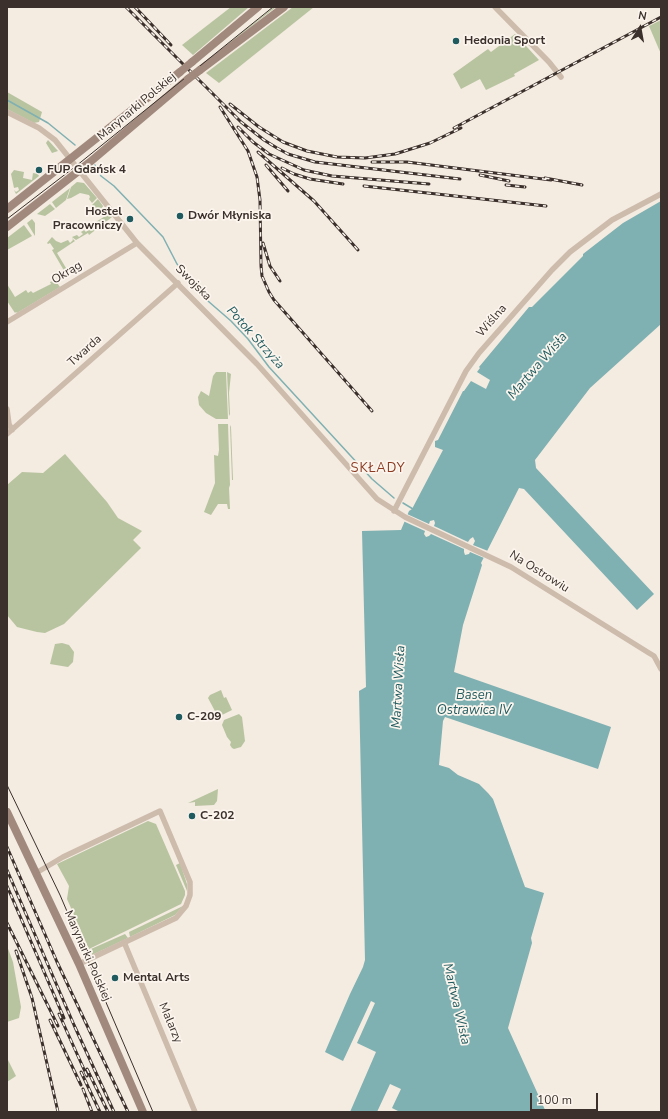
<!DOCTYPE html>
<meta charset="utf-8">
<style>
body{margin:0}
#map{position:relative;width:668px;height:1119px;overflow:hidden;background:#f4ebe1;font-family:"Nunito Sans",sans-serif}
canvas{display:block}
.frame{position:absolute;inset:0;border:8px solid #3b302b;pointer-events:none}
.north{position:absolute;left:620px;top:8px;width:40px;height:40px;-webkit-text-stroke:3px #fbf5ee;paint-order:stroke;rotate:11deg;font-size:11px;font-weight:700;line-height:16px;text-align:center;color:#3b302b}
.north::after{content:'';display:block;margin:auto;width:14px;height:18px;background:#3b302b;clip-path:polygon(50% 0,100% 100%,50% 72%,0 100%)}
.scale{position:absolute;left:530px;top:1093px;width:68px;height:18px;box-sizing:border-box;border:2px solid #3b302b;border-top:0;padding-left:5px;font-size:12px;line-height:14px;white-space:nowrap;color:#3b302b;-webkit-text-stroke:3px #fbf5ee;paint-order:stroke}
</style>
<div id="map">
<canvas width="668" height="1119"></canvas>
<div class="frame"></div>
<div class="north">N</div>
<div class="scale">100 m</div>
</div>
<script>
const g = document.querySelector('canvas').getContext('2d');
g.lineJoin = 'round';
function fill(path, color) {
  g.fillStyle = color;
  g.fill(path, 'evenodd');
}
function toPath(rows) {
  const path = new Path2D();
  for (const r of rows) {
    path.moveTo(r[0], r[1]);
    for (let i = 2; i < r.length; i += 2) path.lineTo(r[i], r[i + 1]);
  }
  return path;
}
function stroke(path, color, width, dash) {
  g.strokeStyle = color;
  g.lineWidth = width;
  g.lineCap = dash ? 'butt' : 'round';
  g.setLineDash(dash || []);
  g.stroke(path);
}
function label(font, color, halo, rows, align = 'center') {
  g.font = font + ' "Nunito Sans",sans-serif';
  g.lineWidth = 3.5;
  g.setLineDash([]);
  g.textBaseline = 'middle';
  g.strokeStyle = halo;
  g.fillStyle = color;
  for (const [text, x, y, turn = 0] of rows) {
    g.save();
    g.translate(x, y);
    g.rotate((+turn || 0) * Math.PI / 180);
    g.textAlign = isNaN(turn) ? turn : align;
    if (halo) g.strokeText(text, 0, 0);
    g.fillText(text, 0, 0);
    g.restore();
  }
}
const green = toPath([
 [231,7,249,7,193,55,182,45],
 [274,7,276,7,198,68,250,26],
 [293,7,314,7,219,83,206,73],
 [661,20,661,54,649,26],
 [515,34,539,60,514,74,515,76,486,90,480,79,461,89,453,74,488,49,491,52],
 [7,92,42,112,39,122,34,123,7,109],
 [48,140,58,151,52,153,46,143],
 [14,170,24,172,23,178,32,180,33,173,38,174,39,176,16,194,14,190,16,192,19,190,18,187,14,188,11,174],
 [77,182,84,183,97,198,92,203,89,199,90,197,89,195,80,193,71,198,67,199,71,187],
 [70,188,66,200,56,208,52,202],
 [98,199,103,206,101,211,97,211,92,205],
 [50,204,55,209,45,216,37,214],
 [107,215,110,215,112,217,89,235,88,233,76,240,72,237,77,235,79,237,83,234,81,232,84,230,86,232,88,230,86,228],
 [32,219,35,223,35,236,27,223],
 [24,225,32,236,7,250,7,238],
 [52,237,56,241,61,243,68,240,70,243,73,240,72,238,75,241,57,253,69,273,66,274,52,250,54,249,50,243,48,244,47,243],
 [55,280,60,287,17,313,16,312,15,313,7,301,7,284,15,297,26,290,28,293,31,291,33,293,51,284,50,282],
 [216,372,226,372,228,419,216,419,206,413,199,405,198,397,201,391,209,396,213,376],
 [227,372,231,374,229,393,230,414,229,416],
 [218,424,228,424,230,485,229,488,230,509,228,509,227,504,218,504,211,515,204,512,215,483,214,455,218,456,219,450],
 [230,425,231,427,233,480,232,480],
 [65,454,107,502,118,518,142,531,133,540,141,548,64,624,45,633,37,632,17,627,7,615,7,485,22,472,43,473],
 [62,643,69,645,74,652,73,662,68,667,50,664,55,644],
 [221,690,224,698,226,697,232,710,220,716,216,713,208,698,210,695],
 [239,714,242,717,245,741,241,747,234,749,232,748,230,745,231,742,227,737,222,725,224,720],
 [218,789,217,801,214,805,195,806,195,802,188,803],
 [148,821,156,824,185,891,185,895,181,904,89,949,67,899,69,886,57,864],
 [180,863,187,884,187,891,176,865],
 [183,906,175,915,130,937,129,932],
 [125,934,128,938,92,955,91,949],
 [7,946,13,962,21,1007,19,1018,7,1022],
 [7,1058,16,1076,7,1082]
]);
const water = toPath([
 [661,201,661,324,590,388,535,460,536,468,654,594,637,610,524,489,519,488,481,563,482,565,463,625,454,672,611,727,598,769,445,717,443,721,439,765,449,768,458,775,479,784,488,793,493,799,525,887,544,893,531,938,532,943,508,1028,546,1112,400,1112,392,1108,401,1089,390,1084,377,1112,350,1112,376,1052,357,1043,375,1003,371,1001,343,1061,325,1052,350,994,363,967,365,960,359,691,366,687,362,531,401,530,409,511,412,509,443,450,435,447,435,441,438,440,463,391,464,391,471,381,486,389,490,380,477,372,480,368,479,367,529,307,532,307,583,256,583,254,623,223]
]);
const pier = toPath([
 [407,514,429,524,430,521,434,520,435,523,434,526,468,542,470,539,473,537,475,541,473,545,488,551,484,558,470,552,469,554,465,555,464,552,464,549,431,534,429,536,426,537,424,534,425,531,403,521]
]);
const stream = toPath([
 [7,100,48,123,75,145],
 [95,165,101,176,114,186,163,237,177,264,185,272,193,288,231,321,248,339,269,367,372,479,394,498],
 [403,503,413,509]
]);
const street = toPath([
 [495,7,549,62,561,77],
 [7,112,39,128,55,140,137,243,257,364,377,499,405,517,511,567,649,653,654,656,661,669],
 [7,322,137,243],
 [7,409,9,424,12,430],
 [7,434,178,283],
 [394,511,466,371,479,353,552,270,570,252,612,220,661,194],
 [36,873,63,857,160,811,190,882,190,895,186,906,176,918,79,964],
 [124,942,195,1112]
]);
const secondary = toPath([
 [192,62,258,7],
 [200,70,284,7],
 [7,209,180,72],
 [7,227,90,162,188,79],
 [7,812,79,964,143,1112]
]);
const tram = toPath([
 [7,219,76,166,273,7],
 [7,785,60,895,153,1112]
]);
const rail = toPath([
 [126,7,241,122,264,140,277,148,288,154,315,162,460,179],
 [135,7,171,45],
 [230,104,259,127,283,142,307,151,337,157,365,158,395,154,430,143,461,128],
 [220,107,248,151,257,177,260,200,261,266,262,276,269,292,274,300,372,411],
 [238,127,253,142,269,154,304,170,332,176,429,184],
 [454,128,661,17],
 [258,152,314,201,358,250],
 [372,162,407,162,551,180],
 [266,165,288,191],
 [282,168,294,174,310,179,343,184],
 [480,175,509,181],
 [545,178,582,185],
 [506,185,525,187],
 [364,186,546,206],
 [263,243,270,266,280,281],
 [7,847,57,962,128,1112],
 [7,870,74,1025,114,1112],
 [7,886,64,1018],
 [7,923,58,1026],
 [16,951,32,998,58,1112],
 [59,1014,87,1076],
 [50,1020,81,1085],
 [87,1069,108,1112],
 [81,1072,100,1112],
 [83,1089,92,1112]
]);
const secondaryBridge = toPath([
 [180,72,192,62],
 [188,79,200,70]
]);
const markers = [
 [456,41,4,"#1f5a5e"],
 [39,170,4,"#1f5a5e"],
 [180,216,4,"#1f5a5e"],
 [130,219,4,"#1f5a5e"],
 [179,717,4,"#1f5a5e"],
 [192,816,4,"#1f5a5e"],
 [115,978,4,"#1f5a5e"]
];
const poiNames = [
 ["Hedonia Sport",464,41],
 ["FUP Gdańsk 4",47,170],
 ["Hostel",122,212,"right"],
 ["Pracowniczy",122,226,"right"],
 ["Dwór Młyniska",188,216],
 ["C-209",187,717],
 ["C-202",200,816],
 ["Mental Arts",123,978]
];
const streetNames = [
 ["Marynarki Polskiej",137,107,-40],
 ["Okrąg",67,273,-31],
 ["Swojska",193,283,45],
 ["Wiślna",492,321,-49],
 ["Twarda",85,351,-42],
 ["Na Ostrowiu",539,572,32],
 ["Marynarki Polskiej",87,956,66],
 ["Malarzy",170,1023,67]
];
const waterNames = [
 ["Potok Strzyża",255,338,48],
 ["Martwa Wisła",538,366,-49],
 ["Martwa Wisła",399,687,-87],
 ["Basen",474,696],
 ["Ostrawica IV",474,711],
 ["Martwa Wisła",456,1004,77]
];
const neighbourhoodNames = [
 ["SKŁADY",378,469]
];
fill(green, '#b8c4a0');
fill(water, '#7fb0b2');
fill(pier, '#f4ebe1');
stroke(stream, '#7fb0b2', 1.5);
stroke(street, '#cdbbac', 5.5);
stroke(secondary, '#a18a7d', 8);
stroke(tram, '#3b302b', 1);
stroke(rail, '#3b302b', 3);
stroke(rail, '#fbf5ee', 1.5, [4.5]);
stroke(secondaryBridge, '#a18a7d', 8);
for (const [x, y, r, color] of markers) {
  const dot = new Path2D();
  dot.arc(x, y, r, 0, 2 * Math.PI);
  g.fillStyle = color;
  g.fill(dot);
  stroke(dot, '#fbf5ee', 1.5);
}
label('bold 12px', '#3b302b', '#fbf5ee', poiNames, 'left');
label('12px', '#3b302b', '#fbf5ee', streetNames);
label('italic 13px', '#1f5a5e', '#fbf5ee', waterNames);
g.letterSpacing = '1px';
label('13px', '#8c3b22', '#fbf5ee', neighbourhoodNames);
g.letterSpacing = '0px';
</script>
